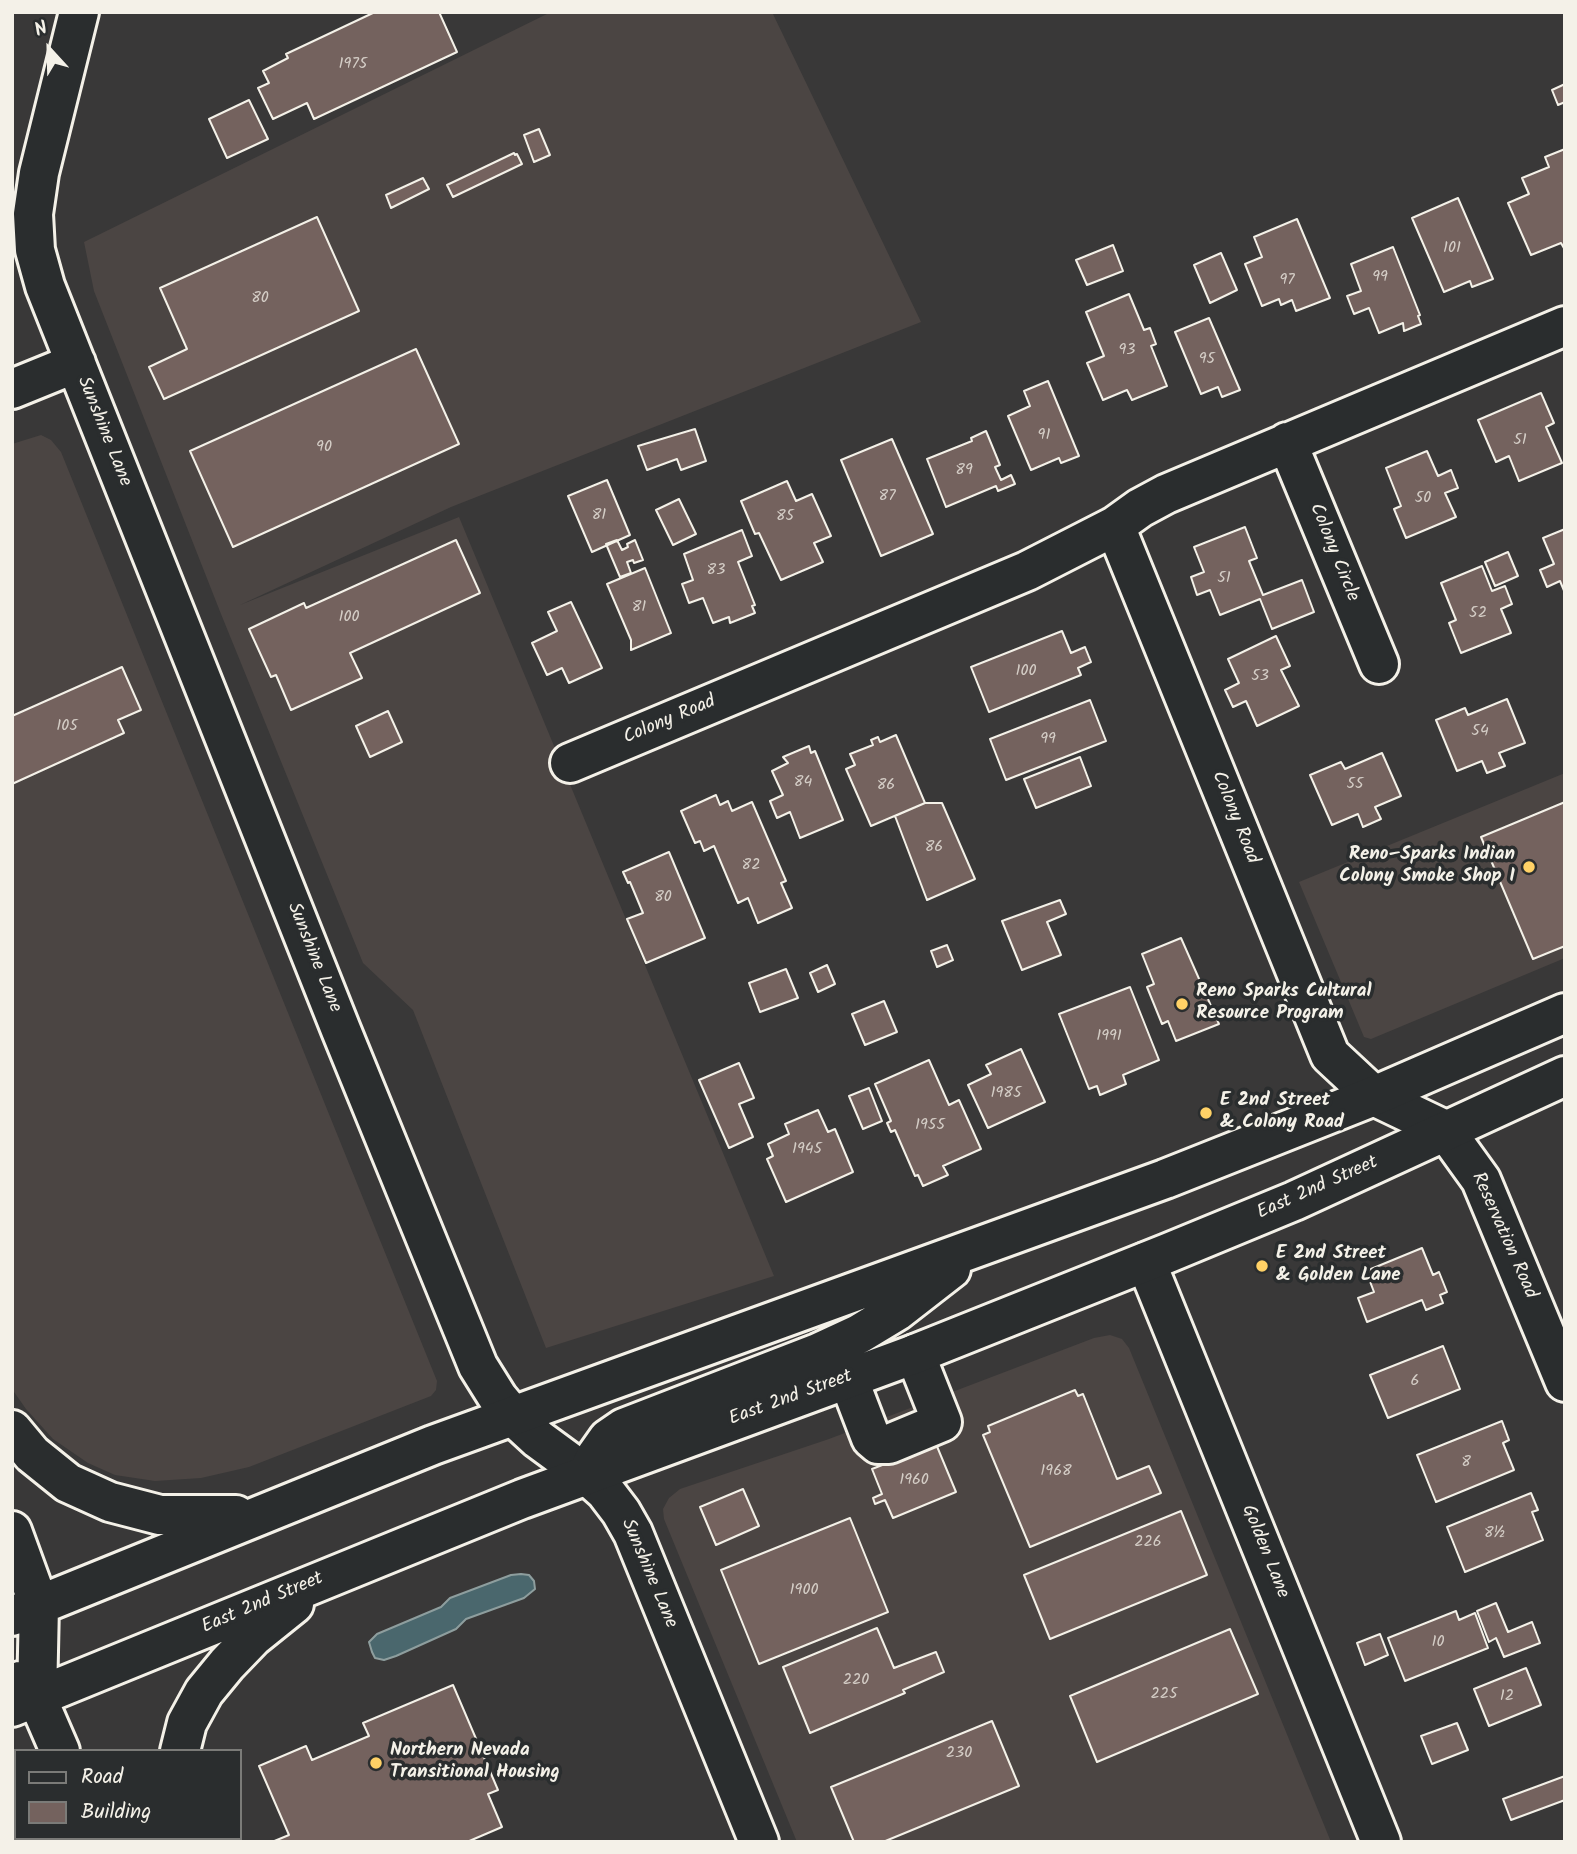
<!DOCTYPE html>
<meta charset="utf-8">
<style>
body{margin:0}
#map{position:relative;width:1577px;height:1854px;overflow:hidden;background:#393838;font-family:Kalam,sans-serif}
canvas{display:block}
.frame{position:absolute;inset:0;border:14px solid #f4f1e8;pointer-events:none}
.legend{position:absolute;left:14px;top:1749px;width:228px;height:91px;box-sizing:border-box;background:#2a2d2e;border:2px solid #7b7b78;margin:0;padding:9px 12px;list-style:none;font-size:21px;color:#f4f1e8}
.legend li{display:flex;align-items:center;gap:14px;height:35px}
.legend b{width:35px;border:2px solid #7b7b78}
.north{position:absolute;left:14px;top:14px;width:70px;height:70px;-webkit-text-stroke:5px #2a2d2e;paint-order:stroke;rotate:338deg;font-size:19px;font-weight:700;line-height:28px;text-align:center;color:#f4f1e8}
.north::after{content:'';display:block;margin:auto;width:24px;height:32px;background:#f4f1e8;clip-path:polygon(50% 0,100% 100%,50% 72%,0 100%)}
</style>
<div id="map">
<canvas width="1577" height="1854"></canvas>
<div class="frame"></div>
<ul class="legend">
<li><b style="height:9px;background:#2a2d2e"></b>Road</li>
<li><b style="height:19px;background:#74625e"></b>Building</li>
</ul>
<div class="north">N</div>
</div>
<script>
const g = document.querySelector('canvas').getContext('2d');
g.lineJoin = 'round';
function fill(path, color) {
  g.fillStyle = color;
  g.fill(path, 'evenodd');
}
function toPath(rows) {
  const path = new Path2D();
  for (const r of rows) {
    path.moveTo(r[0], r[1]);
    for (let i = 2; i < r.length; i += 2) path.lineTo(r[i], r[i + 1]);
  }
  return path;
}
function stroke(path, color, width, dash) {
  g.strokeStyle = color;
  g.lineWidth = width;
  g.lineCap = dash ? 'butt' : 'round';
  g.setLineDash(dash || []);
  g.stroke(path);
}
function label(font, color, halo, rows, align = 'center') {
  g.font = font + ' Kalam,sans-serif';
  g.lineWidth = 7;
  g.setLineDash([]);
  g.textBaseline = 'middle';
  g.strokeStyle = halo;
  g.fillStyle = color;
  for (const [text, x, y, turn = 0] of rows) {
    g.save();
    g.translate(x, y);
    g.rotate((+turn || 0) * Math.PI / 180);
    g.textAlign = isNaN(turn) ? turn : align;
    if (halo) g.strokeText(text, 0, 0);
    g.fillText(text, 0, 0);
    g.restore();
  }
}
const built = toPath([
 [551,12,772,12,921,322,451,507,240,605,459,517,774,1276,546,1348,413,1010,363,963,221,614,94,291,84,242],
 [41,435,51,440,61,452,437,1381,436,1390,431,1396,249,1467,201,1478,155,1481,115,1475,88,1463,53,1439,26,1409,12,1389,12,444],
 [1565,773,1565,958,1371,1039,1364,1037,1299,882],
 [1110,1335,1122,1339,1129,1348,1331,1842,797,1842,664,1519,663,1509,669,1498,680,1489,829,1439,1094,1338]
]);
const water = toPath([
 [521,1574,529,1575,534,1581,535,1589,524,1598,466,1619,456,1629,396,1656,384,1660,375,1658,372,1652,369,1642,377,1634,441,1607,450,1598,511,1575,521,1574]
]);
const building = toPath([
 [375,12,439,12,457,52,314,119,307,103,273,119,258,88,269,83,263,71,288,58,286,54,375,12],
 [1565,84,1565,102,1558,105,1552,90,1565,84],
 [249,100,268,139,227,158,209,119,249,100],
 [539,129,550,155,534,162,524,135,539,129],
 [1565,149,1565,250,1561,243,1531,255,1508,203,1529,194,1522,178,1549,167,1545,157,1565,149],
 [514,153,515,155,517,154,522,164,453,197,447,185,514,153],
 [423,178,429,189,391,208,386,195,423,178],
 [1458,198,1493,279,1472,287,1470,281,1444,292,1412,218,1458,198],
 [317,217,359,311,164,399,149,367,187,349,160,288,317,217],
 [1297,219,1330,298,1296,311,1292,300,1281,305,1279,299,1262,306,1245,264,1262,257,1254,237,1297,219],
 [1113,245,1123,271,1087,285,1076,260,1113,245],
 [1393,247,1420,315,1418,316,1421,324,1404,331,1403,323,1379,333,1369,308,1354,314,1347,296,1361,291,1351,264,1393,247],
 [1221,253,1237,290,1210,303,1194,265,1221,253],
 [1129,294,1144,330,1150,328,1156,344,1151,346,1167,386,1132,400,1127,390,1103,400,1087,363,1104,356,1086,312,1129,294],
 [1209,318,1240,390,1222,397,1218,387,1201,394,1175,332,1209,318],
 [416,349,459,444,233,547,190,451,416,349],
 [1048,381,1079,456,1061,463,1059,458,1031,470,1008,416,1030,406,1024,391,1048,381],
 [1541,393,1554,423,1546,427,1562,463,1519,481,1509,456,1496,462,1478,420,1541,393],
 [695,429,706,461,681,470,677,459,647,470,638,446,695,429],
 [986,431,1000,465,995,467,1001,480,1011,475,1015,484,998,491,996,486,946,507,927,459,972,441,971,438,986,431],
 [892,439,933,534,881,556,841,460,892,439],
 [1427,451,1438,476,1451,470,1458,488,1445,493,1456,517,1406,538,1394,509,1401,506,1386,468,1427,451],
 [607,480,630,535,592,552,568,496,607,480],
 [787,481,796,501,812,494,831,536,814,543,823,562,781,580,759,533,755,534,741,501,787,481],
 [679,499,696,534,673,545,656,510,679,499],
 [1245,527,1257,558,1249,561,1263,595,1302,580,1314,612,1272,629,1260,599,1220,615,1210,590,1197,595,1191,577,1204,572,1194,547,1245,527],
 [1565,529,1565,593,1560,581,1547,587,1540,570,1554,564,1543,538,1565,529],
 [742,530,752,556,738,562,755,605,752,606,755,613,730,623,729,617,713,623,703,598,689,603,682,584,693,580,684,554,742,530],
 [456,540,480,593,350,653,362,678,291,710,276,675,271,677,249,629,304,603,306,608,456,540],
 [617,540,622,550,628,547,627,544,635,540,643,560,634,563,633,560,627,562,631,573,620,577,606,544,617,540],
 [1508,552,1518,576,1495,586,1485,562,1508,552],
 [1482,566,1492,591,1505,586,1512,604,1501,609,1511,633,1461,653,1449,623,1456,620,1441,583,1482,566],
 [645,568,671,633,631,650,631,640,607,584,645,568],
 [571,602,602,668,569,683,562,668,547,675,532,643,557,631,548,612,571,602],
 [1062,631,1071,653,1085,647,1091,662,1078,668,1081,675,989,712,971,667,1062,631],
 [1276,636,1290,666,1281,670,1299,706,1257,726,1246,701,1233,707,1225,690,1239,683,1228,659,1276,636],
 [122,667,141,710,118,720,124,733,12,784,12,716,122,667],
 [1507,699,1525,743,1499,753,1505,766,1487,773,1482,761,1457,771,1436,720,1465,708,1468,715,1507,699],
 [1090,700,1106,741,1006,780,990,739,1090,700],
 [388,711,402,742,370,757,356,726,388,711],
 [896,735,925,803,871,826,846,769,855,765,850,754,873,745,871,740,878,737,880,742,896,735],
 [809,746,811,753,815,751,843,820,800,838,790,812,777,818,770,801,783,795,772,771,788,763,783,757,809,746],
 [1382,753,1401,796,1375,807,1381,819,1363,827,1358,814,1332,825,1310,775,1341,762,1345,769,1382,753],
 [1080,757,1091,786,1036,808,1024,779,1080,757],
 [716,795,720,805,728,801,732,811,752,802,786,881,781,883,792,908,758,923,748,898,738,903,714,846,704,851,700,841,695,843,681,811,716,795],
 [1565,802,1565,946,1533,959,1481,837,1565,802],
 [925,803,942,803,975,879,927,900,895,816,925,803],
 [669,852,705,938,646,963,627,919,643,913,630,882,628,883,623,872,669,852],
 [1060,900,1066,914,1047,922,1061,955,1022,970,1002,921,1060,900],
 [1181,938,1219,1024,1176,1041,1168,1021,1162,1024,1147,987,1154,984,1142,954,1181,938],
 [947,945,953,960,937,967,931,951,947,945],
 [827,965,835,984,818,992,810,973,827,965],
 [786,969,798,998,760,1012,749,983,786,969],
 [1130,987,1159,1060,1123,1075,1126,1084,1100,1095,1097,1086,1089,1089,1059,1014,1130,987],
 [884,1001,897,1032,865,1045,852,1014,884,1001],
 [1021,1049,1045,1102,988,1128,968,1085,991,1074,986,1065,1021,1049],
 [929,1060,949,1105,959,1100,981,1149,943,1166,948,1175,923,1186,918,1175,915,1176,895,1130,891,1132,887,1123,891,1121,875,1084,929,1060],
 [739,1063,754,1098,739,1104,753,1137,729,1148,699,1080,739,1063],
 [869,1088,882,1121,863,1129,849,1096,869,1088],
 [818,1110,828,1132,835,1129,853,1172,786,1202,767,1159,773,1156,768,1144,789,1134,785,1124,818,1110],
 [1422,1248,1433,1275,1439,1272,1447,1292,1440,1295,1443,1303,1426,1310,1422,1300,1367,1322,1358,1298,1374,1292,1366,1271,1422,1248],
 [1443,1346,1460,1389,1388,1418,1370,1375,1443,1346],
 [1075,1390,1078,1396,1083,1394,1117,1479,1149,1466,1161,1493,1030,1547,983,1435,990,1432,988,1426,1075,1390],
 [1502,1421,1509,1440,1503,1443,1514,1470,1436,1502,1417,1455,1502,1421],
 [936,1444,956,1492,893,1518,885,1500,875,1504,873,1498,882,1494,872,1469,936,1444],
 [743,1489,759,1526,716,1545,700,1507,743,1489],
 [1531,1493,1538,1510,1532,1512,1543,1540,1465,1572,1447,1527,1531,1493],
 [1181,1511,1207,1575,1050,1639,1024,1575,1181,1511],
 [850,1518,888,1612,759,1664,721,1570,850,1518],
 [1496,1603,1508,1632,1532,1622,1540,1643,1504,1657,1496,1638,1489,1642,1477,1611,1496,1603],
 [1456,1611,1459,1620,1475,1613,1488,1648,1405,1681,1388,1638,1456,1611],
 [877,1628,894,1668,936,1652,944,1672,903,1690,905,1693,810,1733,783,1667,877,1628],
 [1230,1629,1258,1694,1097,1762,1070,1696,1230,1629],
 [1380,1634,1388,1655,1365,1665,1357,1643,1380,1634],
 [1526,1668,1541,1705,1489,1726,1474,1689,1526,1668],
 [453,1685,498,1790,488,1794,502,1827,467,1842,272,1842,289,1835,259,1766,306,1746,312,1760,369,1736,363,1723,453,1685],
 [992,1721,1019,1786,883,1842,854,1842,831,1787,992,1721],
 [1457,1723,1468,1750,1432,1764,1421,1736,1457,1723],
 [1565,1776,1565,1800,1511,1820,1503,1799,1565,1776]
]);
const minor = toPath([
 [79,12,39,173,33,214,35,250,45,286,341,1030,478,1366,498,1398,513,1416,538,1439,587,1475,605,1491,621,1512,633,1533,759,1842],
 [12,389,76,363],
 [1287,442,1379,664],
 [1115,526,1330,1055,1374,1096,1445,1130,1481,1180,1565,1382],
 [570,763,1027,571,1115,526,1140,508,1166,494,1565,326],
 [1146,1262,1381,1842],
 [848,1378,871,1438,878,1444,889,1444,942,1422,915,1354]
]);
const major = toPath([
 [12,1430,32,1454,68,1483,110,1502,160,1515,236,1515],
 [587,1475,596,1456,608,1439,624,1428,818,1353,859,1334,897,1311,951,1269],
 [12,1531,39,1605,37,1698],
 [12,1616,433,1445,1165,1179,1374,1096,1565,1013],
 [20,1681,37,1698,60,1751],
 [12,1707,522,1499,915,1354,1168,1253,1294,1201,1565,1076],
 [180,1751,187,1723,204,1692,227,1664,253,1637,294,1604],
 [97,1838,98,1842],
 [178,1838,179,1842]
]);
const markers = [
 [1529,867,7,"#ffd166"],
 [1182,1004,7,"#ffd166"],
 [1206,1113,7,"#ffd166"],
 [1262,1266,7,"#ffd166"],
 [376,1763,7,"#ffd166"]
];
const numberNames = [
 ["1975",353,65],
 ["101",1452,249],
 ["99",1380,278],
 ["97",1287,281],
 ["80",260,299],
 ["93",1127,351],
 ["95",1207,360],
 ["91",1044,436],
 ["51",1520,441],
 ["90",324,448],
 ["89",964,471],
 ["87",887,497],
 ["50",1423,499],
 ["81",599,516],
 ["85",785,517],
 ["83",716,571],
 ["51",1224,579],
 ["81",639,608],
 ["52",1478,614],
 ["100",349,618],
 ["100",1026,672],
 ["53",1260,677],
 ["105",67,727],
 ["54",1480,732],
 ["99",1048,740],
 ["84",803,783],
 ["55",1355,785],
 ["86",886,786],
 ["86",934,848],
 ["82",751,866],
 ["80",663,898],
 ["1991",1109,1037],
 ["1985",1006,1094],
 ["1955",930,1126],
 ["1945",807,1150],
 ["6",1415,1382],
 ["8",1466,1463],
 ["1968",1056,1472],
 ["1960",914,1481],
 ["8½",1495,1534],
 ["226",1148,1543],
 ["1900",804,1591],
 ["10",1438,1643],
 ["220",856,1681],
 ["225",1164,1695],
 ["12",1507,1697],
 ["230",959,1754]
];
const streetNames = [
 ["Sunshine Lane",103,432,68],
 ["Colony Circle",1333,553,68],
 ["Colony Road",670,721,-23],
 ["Colony Road",1234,818,68],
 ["Sunshine Lane",313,958,68],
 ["East 2nd Street",1318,1189,-24],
 ["Reservation Road",1503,1236,66],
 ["East 2nd Street",791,1399,-20],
 ["Golden Lane",1264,1552,68],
 ["Sunshine Lane",648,1574,67],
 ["East 2nd Street",263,1604,-23]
];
const poiNames = [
 ["Reno–Sparks Indian",1515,856,"right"],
 ["Colony Smoke Shop I",1515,878,"right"],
 ["Reno Sparks Cultural",1196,993],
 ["Resource Program",1196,1015],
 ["E 2nd Street",1220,1102],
 ["& Colony Road",1220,1124],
 ["E 2nd Street",1276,1255],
 ["& Golden Lane",1276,1277],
 ["Northern Nevada",390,1752],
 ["Transitional Housing",390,1774]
];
fill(built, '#4b4543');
fill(water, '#4a676d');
stroke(water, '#8e9e9e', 2);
fill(building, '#74625e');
stroke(building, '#f4f1e8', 2);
stroke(minor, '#f4f1e8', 44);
stroke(major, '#f4f1e8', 44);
stroke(minor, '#2a2d2e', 38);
stroke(major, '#2a2d2e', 38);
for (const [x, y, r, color] of markers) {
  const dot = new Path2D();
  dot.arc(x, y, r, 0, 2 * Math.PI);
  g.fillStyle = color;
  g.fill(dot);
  stroke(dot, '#2a2d2e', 2.5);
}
label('16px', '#d4cdc6', null, numberNames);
label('19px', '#f4f1e8', '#2a2d2e', streetNames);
label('bold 19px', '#f4f1e8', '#2a2d2e', poiNames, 'left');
</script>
